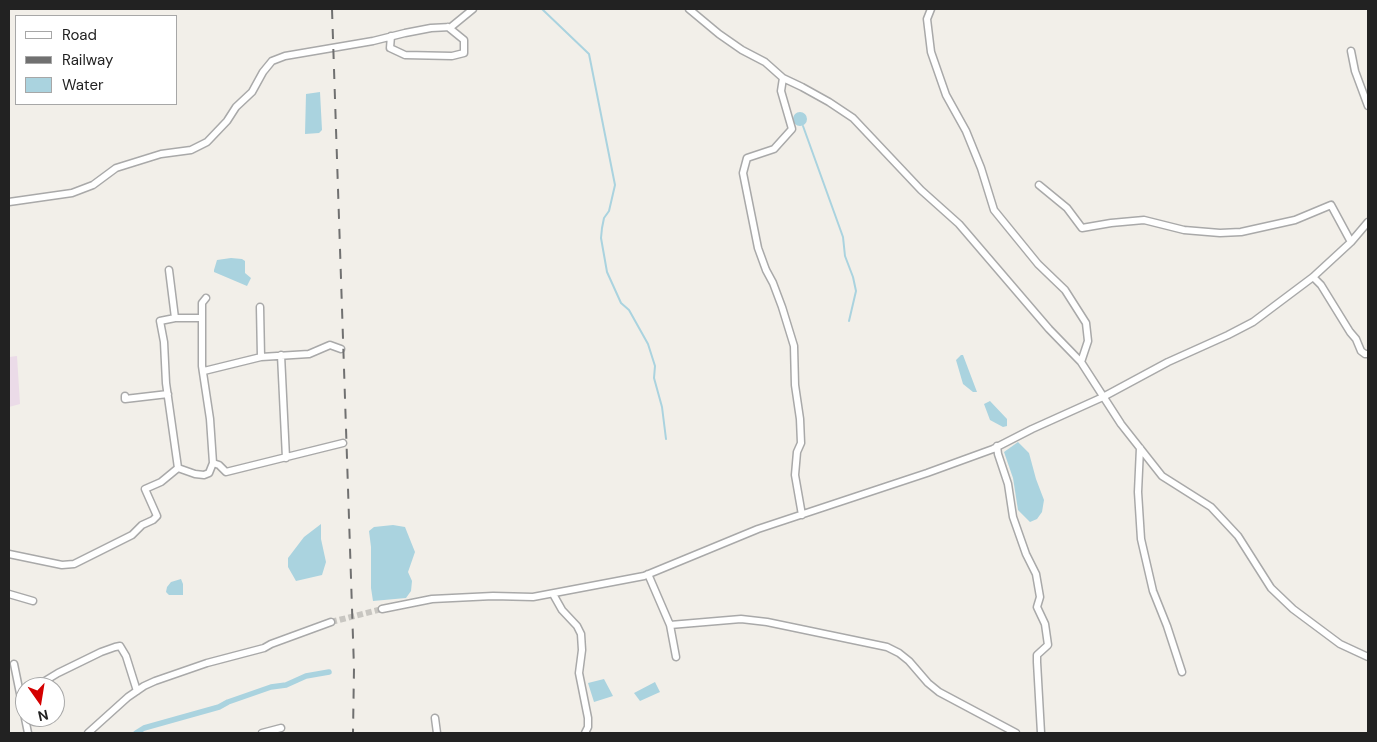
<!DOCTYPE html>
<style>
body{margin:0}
#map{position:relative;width:1377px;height:742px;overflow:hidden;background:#f2efe9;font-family:"DM Sans",sans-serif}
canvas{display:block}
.frame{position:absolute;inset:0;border:10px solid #222;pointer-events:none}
.legend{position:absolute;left:15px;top:15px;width:162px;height:90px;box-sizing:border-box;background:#fff;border:1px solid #a7a7a7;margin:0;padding:6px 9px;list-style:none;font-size:15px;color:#222}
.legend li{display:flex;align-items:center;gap:10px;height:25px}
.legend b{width:25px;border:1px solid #a7a7a7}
.north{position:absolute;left:15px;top:677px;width:50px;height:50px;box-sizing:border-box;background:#fff;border:1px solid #a7a7a7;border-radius:50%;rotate:167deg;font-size:14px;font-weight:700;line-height:20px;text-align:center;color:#222}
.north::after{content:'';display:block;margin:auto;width:18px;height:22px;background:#d40000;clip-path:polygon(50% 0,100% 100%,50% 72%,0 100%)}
</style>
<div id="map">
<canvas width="1377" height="742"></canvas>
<div class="frame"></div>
<ul class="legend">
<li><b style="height:6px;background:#fff"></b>Road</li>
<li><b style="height:6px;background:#707070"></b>Railway</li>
<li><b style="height:14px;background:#aad3df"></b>Water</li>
</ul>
<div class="north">N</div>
</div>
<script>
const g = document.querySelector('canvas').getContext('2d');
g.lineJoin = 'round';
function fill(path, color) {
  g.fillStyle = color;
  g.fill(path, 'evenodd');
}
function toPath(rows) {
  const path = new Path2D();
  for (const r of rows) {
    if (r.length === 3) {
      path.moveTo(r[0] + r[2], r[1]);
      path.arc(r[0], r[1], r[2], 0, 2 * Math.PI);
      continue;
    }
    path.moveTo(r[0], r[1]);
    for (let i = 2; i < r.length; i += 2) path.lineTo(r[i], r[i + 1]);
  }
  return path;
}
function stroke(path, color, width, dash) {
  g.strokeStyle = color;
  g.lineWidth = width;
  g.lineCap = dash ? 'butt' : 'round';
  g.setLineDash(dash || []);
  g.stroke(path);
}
const industrial = toPath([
 [17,356,20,404,9,407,9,357]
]);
const water = toPath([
 [320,92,322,130,319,133,305,134,306,94],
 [800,119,7],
 [231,258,242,259,245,261,245,273,251,278,247,286,214,272,214,270,217,260],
 [961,355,963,355,977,392,973,392,963,384,956,360],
 [990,401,1007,419,1007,426,1003,427,990,420,984,404],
 [1018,442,1029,453,1036,479,1044,500,1042,512,1037,519,1030,522,1018,510,1013,478,1004,452],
 [321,524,321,539,326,562,322,575,296,581,288,567,288,558,304,537],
 [393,525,405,527,415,552,408,572,412,581,411,591,406,598,373,601,371,588,371,547,369,531,374,527],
 [181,579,183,584,183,595,169,595,166,592,167,587,171,582],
 [604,679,613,696,594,702,588,683],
 [655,682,660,692,640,701,634,693]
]);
const stream = toPath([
 [542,9,589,54,615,185,609,211,604,218,602,228,601,238,607,272,621,303,629,310,648,344,655,366,654,378,662,407,666,439],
 [803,126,843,237,845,256,853,277,856,291,849,321]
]);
const canal = toPath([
 [136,733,144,728,219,707,228,702,271,687,286,685,306,676,329,672]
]);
const minorTunnel = toPath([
 [331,622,382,609]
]);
const minor = toPath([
 [689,9,719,34,742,50,765,62,783,78,802,87,829,102,853,118,921,190,959,224,1049,329,1081,362,1121,424,1162,476,1211,507,1238,536,1271,588,1293,609,1340,644,1368,657],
 [931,9,927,19,931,52,946,95,966,131,981,168,994,210,1038,264,1065,290,1086,323,1088,341,1081,362],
 [391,36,390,48,405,55,452,56,464,53,464,40,448,27],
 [1351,51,1355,71,1368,106],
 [783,78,781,91,792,129,774,149,747,158,743,173,758,248,766,270,773,283,782,307,794,346,795,385,800,419,801,443,797,452,795,475,802,515],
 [1039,185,1067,208,1082,228,1111,223,1144,220,1184,230,1220,233,1241,232,1295,220,1331,205,1351,242],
 [9,202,72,193,93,185,116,168,161,154,191,150,207,142,227,121,236,107,252,92,263,72,272,61,285,56,373,41,405,33,431,28,451,27,473,9],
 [169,270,175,318,202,318,202,366,210,419,213,463],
 [1313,277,1321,285,1350,332,1356,339,1361,351,1365,354,1368,354],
 [260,307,261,357],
 [175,318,160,321,164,342,166,383,178,468],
 [202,318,202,303,206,298],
 [281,355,286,458],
 [204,371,261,357,309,354,330,345,341,349],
 [125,396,125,399,168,394],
 [997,446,998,454,1008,484,1013,517,1026,554,1036,574,1040,597,1037,607,1045,624,1048,645,1037,655,1037,662,1041,733],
 [1140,448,1138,492,1141,539,1153,591,1167,626,1182,672],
 [9,554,62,565,74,564,132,535,142,525,153,520,157,516,145,489,161,482,178,468,195,474,204,475,209,473,213,463,219,465,226,472,343,443],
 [648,574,670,625,676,657],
 [9,594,33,601],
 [553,594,562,610,577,626,581,634,582,650,579,673,588,718,588,727,585,733],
 [382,609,432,599,493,596,533,597,644,576,758,529,927,473,993,449,1032,429,1103,397,1168,362,1228,335,1253,322,1313,277,1351,242,1368,222],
 [670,625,741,619,767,622,887,647,899,653,909,661,928,683,939,692,1016,733],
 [14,664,28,733],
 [35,687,58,673,101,652,115,647,120,646,126,656,137,691],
 [435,718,437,733],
 [88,733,128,697,144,686,155,681,207,663,264,648,271,644,331,622],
 [262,733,281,728]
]);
const rail = toPath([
 [332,9,354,668,353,733]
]);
fill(industrial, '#ebdbe8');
fill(water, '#aad3df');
stroke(stream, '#aad3df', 2);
stroke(canal, '#aad3df', 5.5);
stroke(minorTunnel, '#c8c6c1', 6, [6, 3]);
stroke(minor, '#a9a9a9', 9);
stroke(minor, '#fff', 6);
stroke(rail, '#707070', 2, [10, 10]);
</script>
